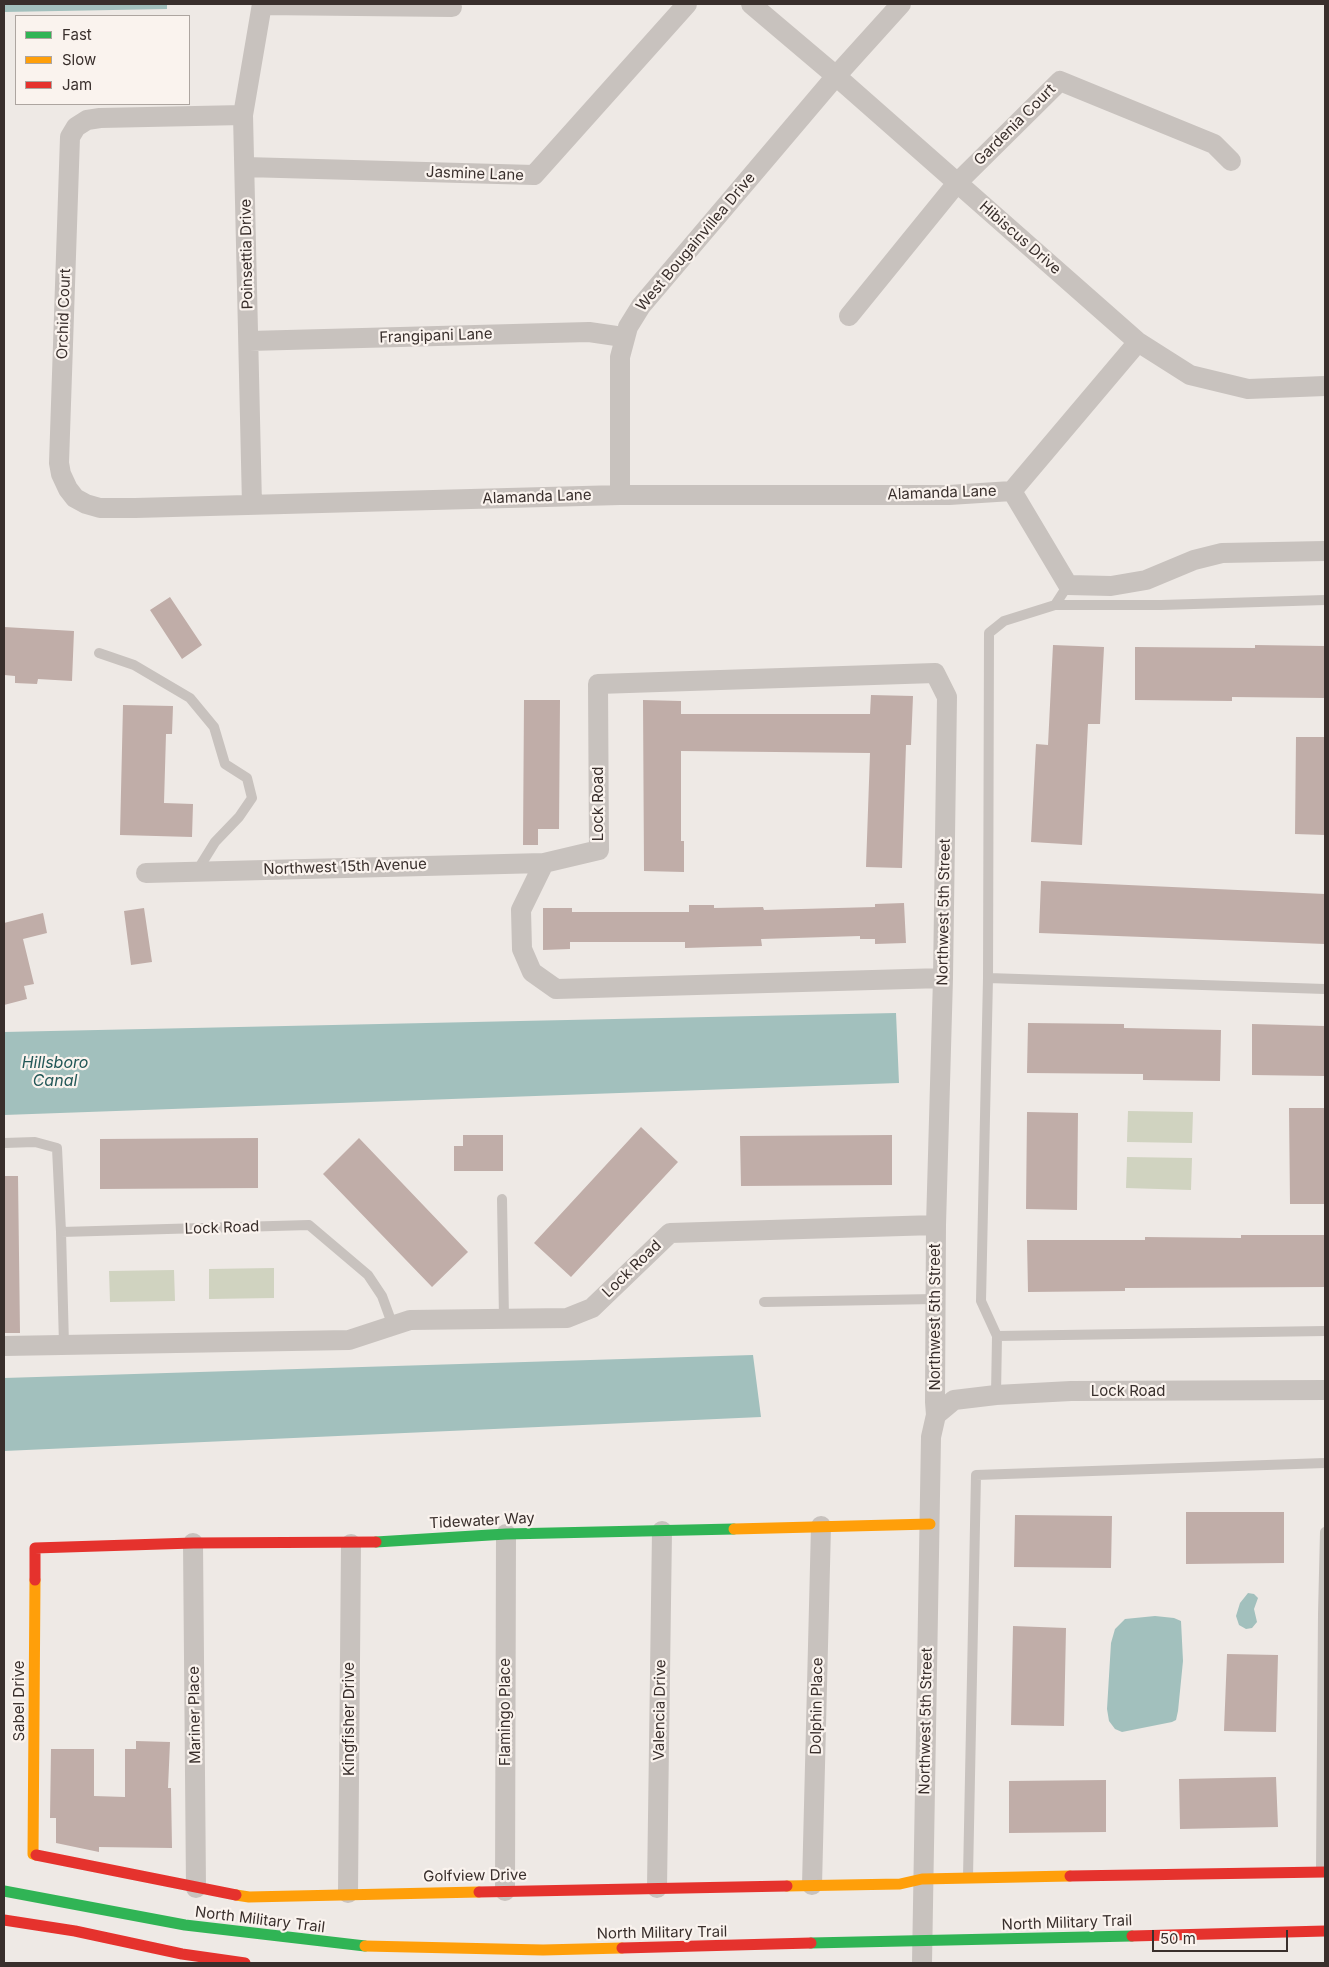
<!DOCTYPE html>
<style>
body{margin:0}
#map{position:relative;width:1329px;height:1967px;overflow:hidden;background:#eee9e5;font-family:Inter,sans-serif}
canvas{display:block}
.frame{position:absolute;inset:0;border:5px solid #392f2c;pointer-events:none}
.legend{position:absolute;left:15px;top:15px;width:175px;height:90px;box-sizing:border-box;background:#faf3ee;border:1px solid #ada5a0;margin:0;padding:6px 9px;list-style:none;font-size:15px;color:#392f2c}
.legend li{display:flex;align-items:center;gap:10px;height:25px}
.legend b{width:25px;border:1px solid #ada5a0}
.scale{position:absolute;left:1152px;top:1930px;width:136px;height:22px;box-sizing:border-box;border:2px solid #392f2c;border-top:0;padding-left:6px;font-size:15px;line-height:18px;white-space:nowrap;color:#392f2c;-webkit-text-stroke:4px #faf3ee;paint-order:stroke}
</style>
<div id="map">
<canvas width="1329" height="1967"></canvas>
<div class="frame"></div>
<ul class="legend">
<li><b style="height:6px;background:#30b455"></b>Fast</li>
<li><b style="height:6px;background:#ff9f0a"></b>Slow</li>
<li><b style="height:6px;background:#e5322d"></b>Jam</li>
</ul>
<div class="scale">50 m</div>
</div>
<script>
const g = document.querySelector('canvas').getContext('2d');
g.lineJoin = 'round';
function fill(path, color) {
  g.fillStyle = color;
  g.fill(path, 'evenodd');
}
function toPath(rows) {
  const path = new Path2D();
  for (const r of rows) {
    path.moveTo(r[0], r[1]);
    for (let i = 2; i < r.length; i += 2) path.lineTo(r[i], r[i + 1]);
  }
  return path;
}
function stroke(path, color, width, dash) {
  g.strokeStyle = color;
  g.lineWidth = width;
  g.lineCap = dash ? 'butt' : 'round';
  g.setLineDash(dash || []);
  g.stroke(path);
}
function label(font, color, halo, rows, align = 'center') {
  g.font = font + ' Inter,sans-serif';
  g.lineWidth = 4.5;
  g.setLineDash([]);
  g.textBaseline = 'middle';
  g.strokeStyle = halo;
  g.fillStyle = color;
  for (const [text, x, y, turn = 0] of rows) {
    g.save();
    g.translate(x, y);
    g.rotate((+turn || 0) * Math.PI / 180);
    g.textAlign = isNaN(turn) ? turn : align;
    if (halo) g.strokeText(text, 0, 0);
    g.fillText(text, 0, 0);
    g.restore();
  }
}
const green = toPath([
 [1128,1111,1193,1112,1192,1143,1127,1142],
 [1127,1157,1192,1158,1191,1190,1126,1188],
 [274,1268,274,1298,209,1299,209,1269],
 [174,1270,175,1301,110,1302,109,1271]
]);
const water = toPath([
 [4,4,167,4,167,9,4,12],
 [896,1013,899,1083,4,1115,4,1032],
 [753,1355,761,1417,4,1451,4,1378],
 [1248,1593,1254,1594,1258,1598,1254,1609,1257,1622,1252,1628,1246,1629,1239,1625,1236,1616,1240,1603],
 [1155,1616,1174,1618,1181,1621,1183,1661,1178,1711,1176,1720,1172,1722,1122,1732,1115,1729,1109,1721,1107,1709,1111,1643,1115,1629,1125,1619]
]);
const building = toPath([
 [170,597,202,645,182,659,150,610],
 [4,627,74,631,72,681,38,679,37,684,15,683,15,676,4,675],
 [1053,645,1104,647,1100,724,1088,724,1082,845,1031,842,1036,744,1048,745],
 [1255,645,1325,646,1325,698,1232,697,1232,701,1135,700,1135,647,1255,648],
 [871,695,913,696,911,745,906,745,902,868,866,867,870,753,681,751,681,841,684,841,684,872,644,871,643,700,681,701,681,714,870,714],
 [524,700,560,700,559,829,538,829,538,845,523,845],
 [123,705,173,706,172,734,166,734,164,803,193,804,192,837,120,835],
 [1296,737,1325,737,1325,835,1295,834],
 [1041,881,1325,894,1325,944,1039,933],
 [904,903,906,943,875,944,875,939,860,939,860,936,761,939,762,946,720,947,685,948,685,942,570,942,570,949,543,950,543,908,572,908,572,912,689,912,689,905,714,905,714,908,763,907,764,910,875,907,875,904],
 [144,908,152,962,131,965,124,911],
 [43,913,47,933,23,939,34,984,24,986,27,999,4,1005,4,923],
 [1028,1023,1124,1024,1124,1028,1221,1030,1220,1081,1143,1080,1143,1074,1027,1073],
 [1252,1024,1325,1026,1325,1076,1252,1075],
 [1289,1108,1325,1108,1325,1204,1290,1204],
 [1027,1112,1078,1113,1077,1210,1026,1209],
 [641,1127,678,1162,571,1277,534,1243],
 [463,1135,503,1135,503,1171,454,1171,454,1146,463,1146],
 [892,1135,892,1185,741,1186,740,1136],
 [258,1138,258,1188,100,1189,100,1139],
 [359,1138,468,1252,432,1287,323,1174],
 [4,1176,18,1176,20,1333,4,1333],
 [1241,1235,1325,1235,1325,1287,1125,1288,1125,1291,1028,1292,1027,1240,1145,1240,1145,1237,1241,1238],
 [1186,1512,1284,1512,1284,1563,1186,1564],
 [1015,1515,1112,1516,1111,1568,1014,1567],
 [1013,1626,1066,1628,1064,1726,1011,1725],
 [1227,1654,1278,1655,1276,1732,1224,1731],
 [136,1741,170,1742,168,1788,171,1788,172,1848,99,1847,99,1852,56,1843,56,1818,50,1818,51,1749,94,1749,94,1796,125,1797,125,1749,136,1749],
 [1276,1777,1278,1827,1180,1829,1179,1779],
 [1106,1780,1106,1832,1009,1833,1009,1781]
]);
const lane = toPath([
 [1055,605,1161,605,1325,600],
 [99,653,134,665,190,698,214,727,225,764,247,778,252,798,239,817,215,842,197,871],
 [988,978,989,633,1004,621,1055,605,1068,585],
 [4,1143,35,1142,57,1148,61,1232],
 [502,1199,504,1319],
 [764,1302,935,1299],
 [997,1336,981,1301,988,978,1325,989],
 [64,1345,61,1232,309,1225,368,1275,382,1296,393,1326],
 [996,1395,997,1336,1325,1331],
 [1325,1532,1323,1614,1325,1614],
 [1321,1870,1323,1614],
 [968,1877,976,1475,1325,1463]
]);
const street = toPath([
 [751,4,836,76,1138,342,1190,375,1248,389,1325,386],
 [262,5,452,7],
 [243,115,100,118,87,120,76,127,70,137,59,463,61,474,68,489,75,498,86,504,100,508,135,508,620,495,949,495,1012,491,1138,342],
 [245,167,534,175,687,4],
 [849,316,957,183,1060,81,1214,144,1231,161],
 [249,341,589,332,623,337],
 [1012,491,1068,585,1111,586,1146,580,1194,560,1222,553,1325,551],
 [620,495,620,357,628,327,641,306,836,76,901,4],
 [252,505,243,115,262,4],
 [146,873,544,863],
 [4,1346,349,1340,410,1320,567,1318,592,1308,670,1233,936,1225],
 [936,1415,954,1400,996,1395,1071,1391,1325,1390],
 [193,1543,196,1888],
 [812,1885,821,1526],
 [657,1888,662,1531],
 [505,1891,506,1534],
 [348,1893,351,1544],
 [922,1963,931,1437,936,1415,935,1402,936,1225,943,978,947,697,935,673,598,684,599,850,544,863,521,910,522,949,532,972,556,989,943,978]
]);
const fast = toPath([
 [376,1542,506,1534,734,1529],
 [4,1891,185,1925,365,1946],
 [811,1943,1132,1936]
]);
const slow = toPath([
 [734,1529,930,1524],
 [35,1580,33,1854,36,1855],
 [787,1886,900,1884,922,1879,1070,1876],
 [236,1895,249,1897,479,1892],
 [365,1946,543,1950,622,1948]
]);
const jam = toPath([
 [35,1580,35,1548,193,1543,376,1542],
 [36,1855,236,1895],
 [1070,1876,1325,1872],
 [479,1892,787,1886],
 [4,1920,75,1931,182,1954,245,1963],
 [1132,1936,1325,1931],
 [622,1948,811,1943]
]);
const streetNames = [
 ["Gardenia Court",1015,125,-45],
 ["Jasmine Lane",475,174,2],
 ["Hibiscus Drive",1020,238,41],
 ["West Bougainvillea Drive",696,242,-50],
 ["Poinsettia Drive",247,254,-91],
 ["Orchid Court",64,314,-88],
 ["Frangipani Lane",436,336,-2],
 ["Alamanda Lane",942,493,-2],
 ["Alamanda Lane",537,497,-2],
 ["Lock Road",598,804,-90],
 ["Northwest 15th Avenue",345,867,-2],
 ["Northwest 5th Street",944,912,-89],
 ["Lock Road",222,1228,-2],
 ["Lock Road",632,1269,-44],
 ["Northwest 5th Street",935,1317,-90],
 ["Lock Road",1128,1391],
 ["Tidewater Way",482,1521,-3],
 ["Sabel Drive",19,1701,-90],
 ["Dolphin Place",817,1706,-89],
 ["Valencia Drive",660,1710,-89],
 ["Flamingo Place",505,1712,-90],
 ["Mariner Place",195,1715,-91],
 ["Kingfisher Drive",349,1719,-90],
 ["Northwest 5th Street",926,1721,-89],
 ["Golfview Drive",475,1876,-1],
 ["North Military Trail",260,1920,7],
 ["North Military Trail",1067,1923,-2],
 ["North Military Trail",662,1933,-1]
];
const waterNames = [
 ["Hillsboro",55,1063],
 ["Canal",55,1081]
];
fill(green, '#d0d3c0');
fill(water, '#a2c0bd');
fill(building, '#c0ada8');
stroke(lane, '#c8c2be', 10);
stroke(street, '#c8c2be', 20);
stroke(fast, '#30b455', 11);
stroke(slow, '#ff9f0a', 11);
stroke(jam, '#e5322d', 11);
label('15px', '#392f2c', '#faf3ee', streetNames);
label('italic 16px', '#235858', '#faf3ee', waterNames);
</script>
